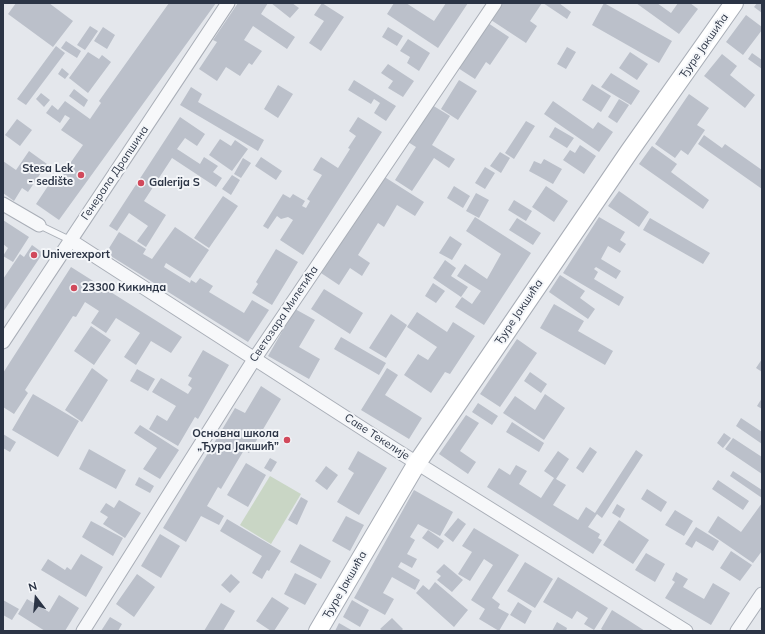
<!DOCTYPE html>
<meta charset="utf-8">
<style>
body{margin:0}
#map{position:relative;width:765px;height:634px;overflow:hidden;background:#e4e7ec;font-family:Mulish,sans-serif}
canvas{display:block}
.frame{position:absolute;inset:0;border:4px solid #2b3445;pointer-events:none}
.north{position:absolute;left:16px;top:578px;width:40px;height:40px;-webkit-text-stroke:3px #f4f6f9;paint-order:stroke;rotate:344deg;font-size:11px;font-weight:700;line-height:16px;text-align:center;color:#2b3445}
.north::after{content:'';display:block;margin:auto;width:14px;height:18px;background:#2b3445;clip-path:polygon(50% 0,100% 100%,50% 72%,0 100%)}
</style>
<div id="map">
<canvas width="765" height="634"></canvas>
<div class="frame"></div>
<div class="north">N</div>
</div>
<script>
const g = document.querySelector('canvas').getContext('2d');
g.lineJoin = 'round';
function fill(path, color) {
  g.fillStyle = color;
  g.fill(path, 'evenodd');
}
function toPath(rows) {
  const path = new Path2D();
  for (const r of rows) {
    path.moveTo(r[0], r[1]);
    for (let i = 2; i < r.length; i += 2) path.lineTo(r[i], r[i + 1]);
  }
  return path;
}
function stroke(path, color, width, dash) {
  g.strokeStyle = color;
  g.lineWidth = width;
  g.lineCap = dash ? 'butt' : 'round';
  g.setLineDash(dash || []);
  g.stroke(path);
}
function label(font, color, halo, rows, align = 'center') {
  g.font = font + ' Mulish,sans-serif';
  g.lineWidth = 4;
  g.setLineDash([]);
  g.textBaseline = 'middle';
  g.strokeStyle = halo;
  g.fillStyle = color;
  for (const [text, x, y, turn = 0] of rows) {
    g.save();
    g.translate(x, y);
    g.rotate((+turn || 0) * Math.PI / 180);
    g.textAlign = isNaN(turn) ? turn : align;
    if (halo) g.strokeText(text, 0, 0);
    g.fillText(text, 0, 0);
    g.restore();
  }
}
const green = toPath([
 [270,476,301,494,271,544,240,525]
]);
const building = toPath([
 [16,3,49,3,73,21,53,47,8,14],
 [169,3,216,3,59,220,36,204,54,177,59,179,83,145,61,130,70,118,65,115,60,123,46,113,52,105,58,110,65,101,90,119,101,103,99,101],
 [238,3,268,3,261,14,295,37,287,49,253,26,244,40,262,51,252,65,249,63,240,76,226,67,217,81,199,69,217,42,213,40],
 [271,3,292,3,299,8,290,18],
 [322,3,344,17,321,51,309,43,324,21,314,15],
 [394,3,406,3,434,21,446,3,468,3,438,48,387,14],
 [503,3,542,3,530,21,537,26,526,43,491,20],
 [543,3,559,3,571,12,567,19],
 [604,3,672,41,659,63,592,25],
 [636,3,657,3,671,13,678,3,690,3,698,9,679,34],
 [757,3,762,3,762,13,754,7],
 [746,15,762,27,762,30,743,55,726,42],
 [488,23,509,37,490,65,486,62,475,79,458,68],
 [90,26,98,31,85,50,77,45],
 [103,27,115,35,107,49,94,41],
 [388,27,403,36,397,46,382,37],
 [408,39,430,53,419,71,407,63,410,57,400,51],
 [66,41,81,51,77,58,61,48],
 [56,46,65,53,26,105,17,99],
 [567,47,576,52,566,69,557,64],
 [88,52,99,59,102,55,111,62,88,93,69,78],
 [630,52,648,64,637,80,619,68],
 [752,53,762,60,762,69,748,59],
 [722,54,737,66,730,75,755,95,745,108,704,76],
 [388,64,414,81,403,97,388,88,393,81,381,73],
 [62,68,69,74,65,79,58,74],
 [611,73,640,91,631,105,601,87],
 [354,80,396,106,386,121,374,113,380,103,374,99,371,104,348,90],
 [459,80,477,91,458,120,441,109],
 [592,84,611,96,601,112,582,100],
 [278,85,293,94,278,118,264,109],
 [191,87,202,94,198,102,264,140,258,151,180,105],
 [74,89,88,100,84,107,69,96],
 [41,93,50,100,44,107,36,99],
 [689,94,709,108,697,125,705,130,688,155,681,150,675,158,655,144],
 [619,99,629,105,617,123,608,117],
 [553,101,593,129,598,122,613,132,599,152,544,114],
 [432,105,450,116,432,145,455,159,449,168,434,158,412,191,395,180,416,147,408,142],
 [180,117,205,134,197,146,185,138,177,149,200,164,204,157,218,166,213,172,222,178,216,187,172,158,144,201,166,215,146,247,137,241,148,226,129,213,117,231,109,226],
 [358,117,382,132,303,255,280,240,293,220,288,217,281,219,277,216,268,229,263,226,283,194,290,198,293,194,305,201,302,206,306,208,310,201,307,199,322,175,313,170,321,157,338,168,350,149,348,148,356,136,349,131],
 [17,119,32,130,20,146,5,135],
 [526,121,535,126,514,159,505,153],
 [555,127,574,138,567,148,549,137],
 [704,135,722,148,725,144,762,170,762,189,698,144],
 [220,139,231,146,235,140,248,149,232,171,209,155],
 [580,145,596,156,584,174,563,160,570,150,575,153],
 [652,146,677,164,671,172,709,200,703,209,639,164],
 [29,151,47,164,28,192,22,188,14,201,3,193,3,161,16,170],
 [500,152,510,158,501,173,490,166],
 [261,157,282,171,276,180,255,166],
 [243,158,251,163,241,178,234,174],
 [544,159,562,169,553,184,529,171,534,161,541,164],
 [485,167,495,173,485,189,475,183],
 [232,175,240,180,231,195,222,189],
 [383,176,424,202,415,216,397,205,384,227,378,223,358,255,370,263,362,276,350,268,339,285,321,273],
 [454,186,470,196,463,208,447,198],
 [546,186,568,201,554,222,532,207],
 [619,191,649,212,639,227,608,206],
 [476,193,489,200,479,218,466,211],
 [223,196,238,206,209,248,194,238],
 [514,200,532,211,526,221,508,210],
 [475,217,531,253,484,325,455,307,462,297,472,304,481,291,457,276,465,264,487,279,501,254,466,231],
 [599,217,625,232,620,240,626,244,620,253,608,246,601,259,621,271,616,279,596,267,594,269,598,272,594,279,624,297,619,306,563,273],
 [517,218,541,233,533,245,509,230],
 [650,218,710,253,703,264,643,230],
 [3,220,29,237,13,262,3,256,8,248,3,244],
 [175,227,209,250,190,278,166,263,164,267,190,283,191,280,196,283,200,278,213,286,209,292,244,313,252,300,269,310,248,342,106,253,119,232,146,249,143,254,152,259],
 [450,236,462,244,452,260,439,253],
 [32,245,43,253,3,312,3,279,20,254,24,257],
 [276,249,298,262,272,305,252,293,258,284,256,282],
 [445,260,456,268,451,276,468,287,461,297,433,278],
 [71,267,182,337,171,353,151,341,136,365,124,357,140,333,116,318,106,333,91,323,99,311,85,302,76,317,73,316,25,390,28,393,14,414,3,407,3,373],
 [560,275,585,291,580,298,595,309,588,319,549,292],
 [433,283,445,291,436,303,425,296],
 [324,289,363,313,350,334,311,309],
 [554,304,584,321,578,331,613,351,605,365,540,328],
 [295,309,315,320,299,347,320,359,309,379,268,356],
 [417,312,447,332,453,322,475,336,450,374,445,372,431,393,404,375,418,354,428,360,437,347,407,327],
 [391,314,407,325,386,358,369,348],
 [91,326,111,340,94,365,74,351],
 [341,337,386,363,379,375,334,349],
 [517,339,537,353,500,407,480,394],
 [203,350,229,365,198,419,195,417,178,446,149,429,157,415,167,421,176,406,152,392,161,378,188,394,192,388,188,385,192,378,188,376],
 [762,359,762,372,756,368],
 [92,368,108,380,82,422,65,410],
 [387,368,398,375,385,395,422,418,409,439,361,410],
 [137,369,155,379,148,391,130,381],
 [530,372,547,384,541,393,524,381],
 [261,386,281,399,249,453,244,450,221,489,218,487,207,506,224,516,219,525,201,516,186,542,163,528,235,408,245,413],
 [33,394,79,421,58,457,12,430],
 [545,394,565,408,544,440,503,413,515,396,535,410],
 [762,398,762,409,757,406],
 [478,403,498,416,492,425,472,412],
 [466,415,479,423,460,451,476,462,468,474,439,454],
 [741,418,762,432,762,444,736,426],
 [512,422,544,443,539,452,506,432],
 [140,425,179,450,160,479,143,469,157,448,134,433],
 [724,433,731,438,723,448,717,443],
 [3,434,16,442,10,452,3,448],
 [733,438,762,457,762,474,725,449],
 [590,447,597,452,583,473,576,468],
 [89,449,126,470,116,489,79,469],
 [636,450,643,455,602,518,597,514,588,527,600,534,598,538,602,540,593,554,487,487,499,468,510,475,516,465,527,471,519,484,541,498,554,478,544,471,558,451,569,459,556,479,566,485,553,505,578,520,586,507,595,513],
 [358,451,387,468,359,515,337,502,354,473,348,469],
 [270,458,277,462,271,472,264,468],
 [246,463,266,475,248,507,227,495],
 [326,466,338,475,327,490,315,481],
 [733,471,762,490,762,498,730,476],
 [139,477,154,486,150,493,135,485],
 [718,480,749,501,743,510,712,489],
 [647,489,667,502,661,512,641,499],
 [414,490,453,512,440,536,418,524,410,537,415,540,407,554,417,559,412,568,401,562,398,567,420,580,415,590,392,577,383,593,394,599,385,615,354,598],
 [301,497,308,501,297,525,288,520],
 [119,500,141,513,125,538,103,524,108,517,100,512,106,503,114,508],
 [762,503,762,551,753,563,708,532,718,516,741,532],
 [617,504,625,509,620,518,612,513],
 [675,510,693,521,684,536,665,525],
 [346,516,364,525,350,551,332,541],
 [458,518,466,524,453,542,444,535],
 [227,519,281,551,269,571,267,570,262,579,252,573,262,556,220,531],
 [619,520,649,540,633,564,603,545],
 [91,521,123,538,113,556,82,537],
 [696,527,719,541,713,551,696,541,692,548,685,544],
 [474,528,519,555,492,598,500,604,498,608,509,614,499,631,479,619,485,609,471,600,493,565,484,559,470,581,458,574,472,552,462,546],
 [428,530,444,541,438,549,422,538],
 [160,534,180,546,161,578,141,566],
 [300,544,331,561,321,579,290,562],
 [731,551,752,565,740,581,720,568],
 [646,553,665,564,655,582,635,570],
 [81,554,103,567,86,597,41,570,48,559,65,570,67,567,71,570],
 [525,562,553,579,535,608,507,591],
 [444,564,463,580,452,592,437,580,441,576,436,572],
 [676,572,688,579,683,587,704,599,713,583,730,593,711,625,665,598,675,582,672,580],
 [295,573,317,584,305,605,284,594],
 [137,574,155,587,134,617,116,604],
 [231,574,240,582,230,593,221,585],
 [558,577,608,608,594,630,584,624,588,618,577,611,572,619,543,602],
 [435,582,468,610,454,627,416,593,423,585,429,590],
 [59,595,79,608,65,631,45,631,18,614,27,599,49,612],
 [272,597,289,608,274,631,271,631,256,621],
 [3,600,19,609,12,620,3,615],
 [352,600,369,610,360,627,343,617],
 [518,602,532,611,525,624,510,615],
 [221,603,235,611,223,631,204,631],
 [612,610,628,620,645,631,604,631,601,629],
 [110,617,122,624,118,631,101,631],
 [392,618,403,629,401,631,383,631,380,629],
 [557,622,567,628,566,631,552,631],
 [339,623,353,631,335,631]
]);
const lane = toPath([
 [39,225,70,240]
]);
const street = toPath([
 [3,204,39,225],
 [70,240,396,450,686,631],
 [3,342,228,3],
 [83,631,255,358,495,3],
 [737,631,762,594]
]);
const secondary = toPath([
 [318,631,417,463,629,152,734,3]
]);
const markers = [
 [81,175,4,"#d1495b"],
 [141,183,4,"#d1495b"],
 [34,255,4,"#d1495b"],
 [74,288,4,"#d1495b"],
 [287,440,4,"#d1495b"]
];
const streetNames = [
 ["Ђуре Јакшића",704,46,-55],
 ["Генерала Драпшина",115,173,-56],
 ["Ђуре Јакшића",519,312,-56],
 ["Светозара Милетића",284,314,-56],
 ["Саве Текелије",377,437,33],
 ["Ђуре Јакшића",345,585,-60]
];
const poiNames = [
 ["Stesa Lek",73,169,"right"],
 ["- sedište",73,182,"right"],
 ["Galerija S",149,183],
 ["Univerexport",42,255],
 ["23300 Кикинда",82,288],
 ["Основна школа",279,434,"right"],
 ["„Ђура Јакшић”",279,447,"right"]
];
fill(green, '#c9d6c5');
fill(building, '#bbc0ca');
stroke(lane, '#a9aeb7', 8);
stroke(street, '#a9aeb7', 15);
stroke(secondary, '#a9aeb7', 20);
stroke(lane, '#f7f8fa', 6);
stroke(street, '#f7f8fa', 13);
stroke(secondary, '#fff', 18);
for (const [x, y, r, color] of markers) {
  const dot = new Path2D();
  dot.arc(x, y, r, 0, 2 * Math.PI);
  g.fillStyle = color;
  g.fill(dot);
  stroke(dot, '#f4f6f9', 1.5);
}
label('11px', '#2b3445', '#f4f6f9', streetNames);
label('bold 11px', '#2b3445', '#f4f6f9', poiNames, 'left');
</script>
